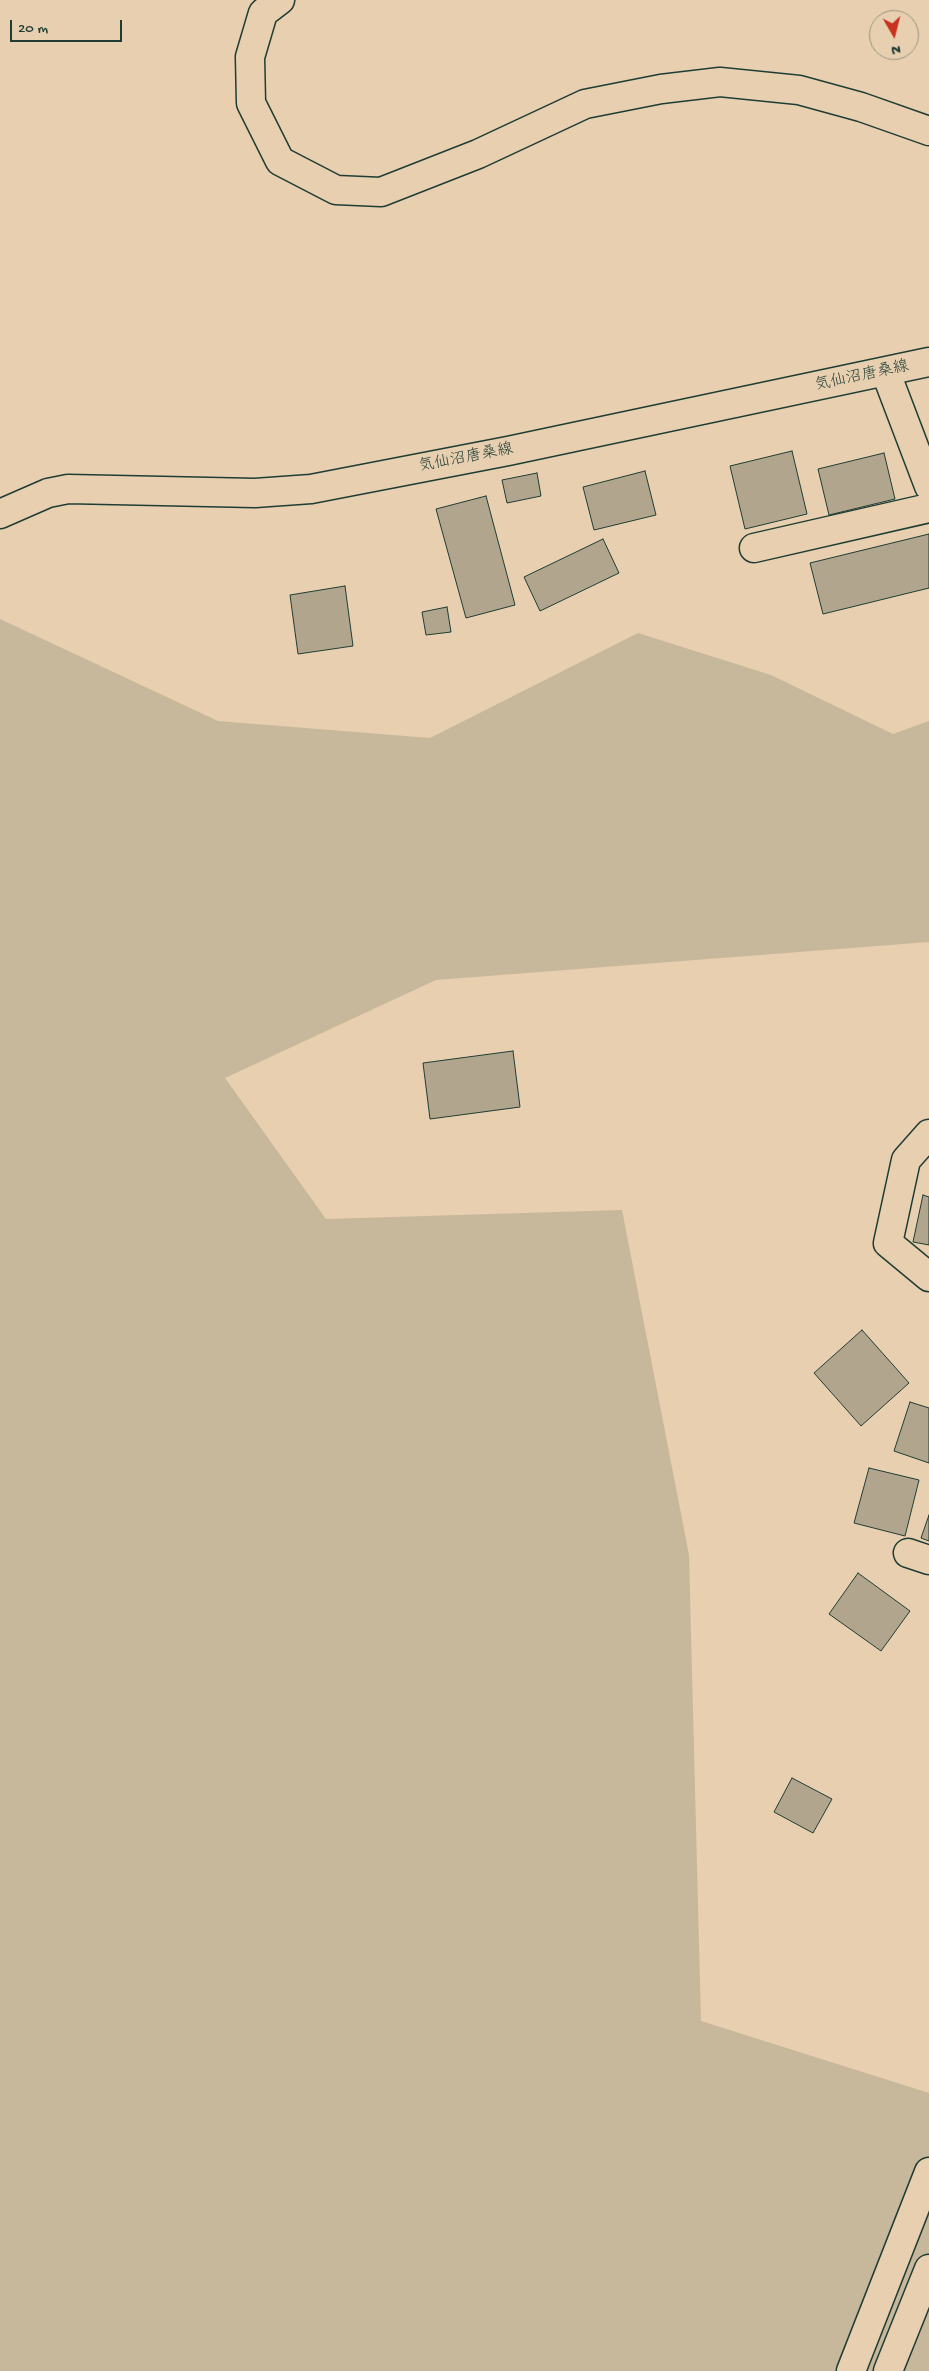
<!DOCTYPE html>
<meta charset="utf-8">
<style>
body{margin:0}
#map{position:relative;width:929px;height:2371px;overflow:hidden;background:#e8cfb0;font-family:"Gochi Hand",sans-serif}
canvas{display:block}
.north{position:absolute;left:869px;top:10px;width:50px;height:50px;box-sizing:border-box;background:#e8cfb0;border:1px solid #98957e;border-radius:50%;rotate:172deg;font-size:14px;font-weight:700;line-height:20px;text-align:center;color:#1f3d34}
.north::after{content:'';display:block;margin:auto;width:18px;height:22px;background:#c8321e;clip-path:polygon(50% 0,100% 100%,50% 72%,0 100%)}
.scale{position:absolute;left:10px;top:20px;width:112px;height:22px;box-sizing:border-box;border:2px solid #1f3d34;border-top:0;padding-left:6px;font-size:15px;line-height:18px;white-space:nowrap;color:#1f3d34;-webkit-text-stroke:4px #e8cfb0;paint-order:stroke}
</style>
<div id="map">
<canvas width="929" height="2371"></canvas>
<div class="north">N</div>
<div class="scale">20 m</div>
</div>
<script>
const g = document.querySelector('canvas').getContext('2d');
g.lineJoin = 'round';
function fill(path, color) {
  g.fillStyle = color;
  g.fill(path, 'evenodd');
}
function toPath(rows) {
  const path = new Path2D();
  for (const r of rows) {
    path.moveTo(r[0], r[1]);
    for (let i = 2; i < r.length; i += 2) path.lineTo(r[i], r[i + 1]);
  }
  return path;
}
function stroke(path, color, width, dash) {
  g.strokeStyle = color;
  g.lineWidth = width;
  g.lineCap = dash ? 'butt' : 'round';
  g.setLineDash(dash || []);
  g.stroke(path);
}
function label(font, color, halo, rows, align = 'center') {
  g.font = font + ' "Gochi Hand","Klee One",sans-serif';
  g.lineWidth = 4;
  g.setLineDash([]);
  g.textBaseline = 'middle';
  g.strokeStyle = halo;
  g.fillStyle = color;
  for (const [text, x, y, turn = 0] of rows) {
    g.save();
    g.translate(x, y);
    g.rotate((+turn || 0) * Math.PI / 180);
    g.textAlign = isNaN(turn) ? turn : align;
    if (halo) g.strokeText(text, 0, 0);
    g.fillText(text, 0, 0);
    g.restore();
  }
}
const green = toPath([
 [0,619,218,721,430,738,638,633,771,675,893,734,929,721,929,942,436,980,225,1078,326,1219,622,1210,689,1555,701,2021,929,2093,929,2371,0,2371]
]);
const building = toPath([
 [792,451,807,514,745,529,730,466,792,451],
 [884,453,895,499,829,515,818,469,884,453],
 [645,471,656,515,594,530,583,487,645,471],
 [537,473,541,496,507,503,502,480,537,473],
 [486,496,515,605,466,618,436,509,486,496],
 [929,534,929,588,823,614,810,563,929,534],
 [603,539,619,573,540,611,524,577,603,539],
 [345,586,353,646,298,654,290,595,345,586],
 [447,607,451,632,426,635,422,612,447,607],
 [513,1051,520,1107,430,1119,423,1063,513,1051],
 [923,1195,929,1197,929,1245,913,1242,923,1195],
 [862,1330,909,1383,861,1426,814,1373,862,1330],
 [910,1402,929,1408,929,1463,894,1451,910,1402],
 [869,1468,919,1480,905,1536,854,1523,869,1468],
 [929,1515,929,1541,921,1538,929,1515],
 [858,1573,910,1611,881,1651,829,1614,858,1573],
 [792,1778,832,1799,813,1833,774,1812,792,1778]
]);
const minor = toPath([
 [280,0,263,13,250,57,251,103,280,161,336,190,381,192,478,154,585,104,661,89,720,82,799,90,861,107,929,131],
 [886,373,929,486],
 [754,548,929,508],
 [929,1134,906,1160,888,1243,929,1277],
 [908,1553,929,1560]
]);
const major = toPath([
 [0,514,48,493,68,489,255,493,311,489,508,451,929,362]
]);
const highway = toPath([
 [851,2371,929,2172],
 [888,2371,929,2269]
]);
const streetNames = [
 ["気仙沼唐桑線",862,377,-12],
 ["気仙沼唐桑線",466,459,-11]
];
fill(green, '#c7b79b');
fill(building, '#b1a68d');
stroke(building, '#1f3d34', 1);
stroke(minor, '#1f3d34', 31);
stroke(major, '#1f3d34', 31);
stroke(highway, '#1f3d34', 31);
stroke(minor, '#e8cfb0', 28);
stroke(major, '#e8cfb0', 28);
stroke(highway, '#e8cfb0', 28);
label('16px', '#1f3d34', '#e8cfb0', streetNames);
</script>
